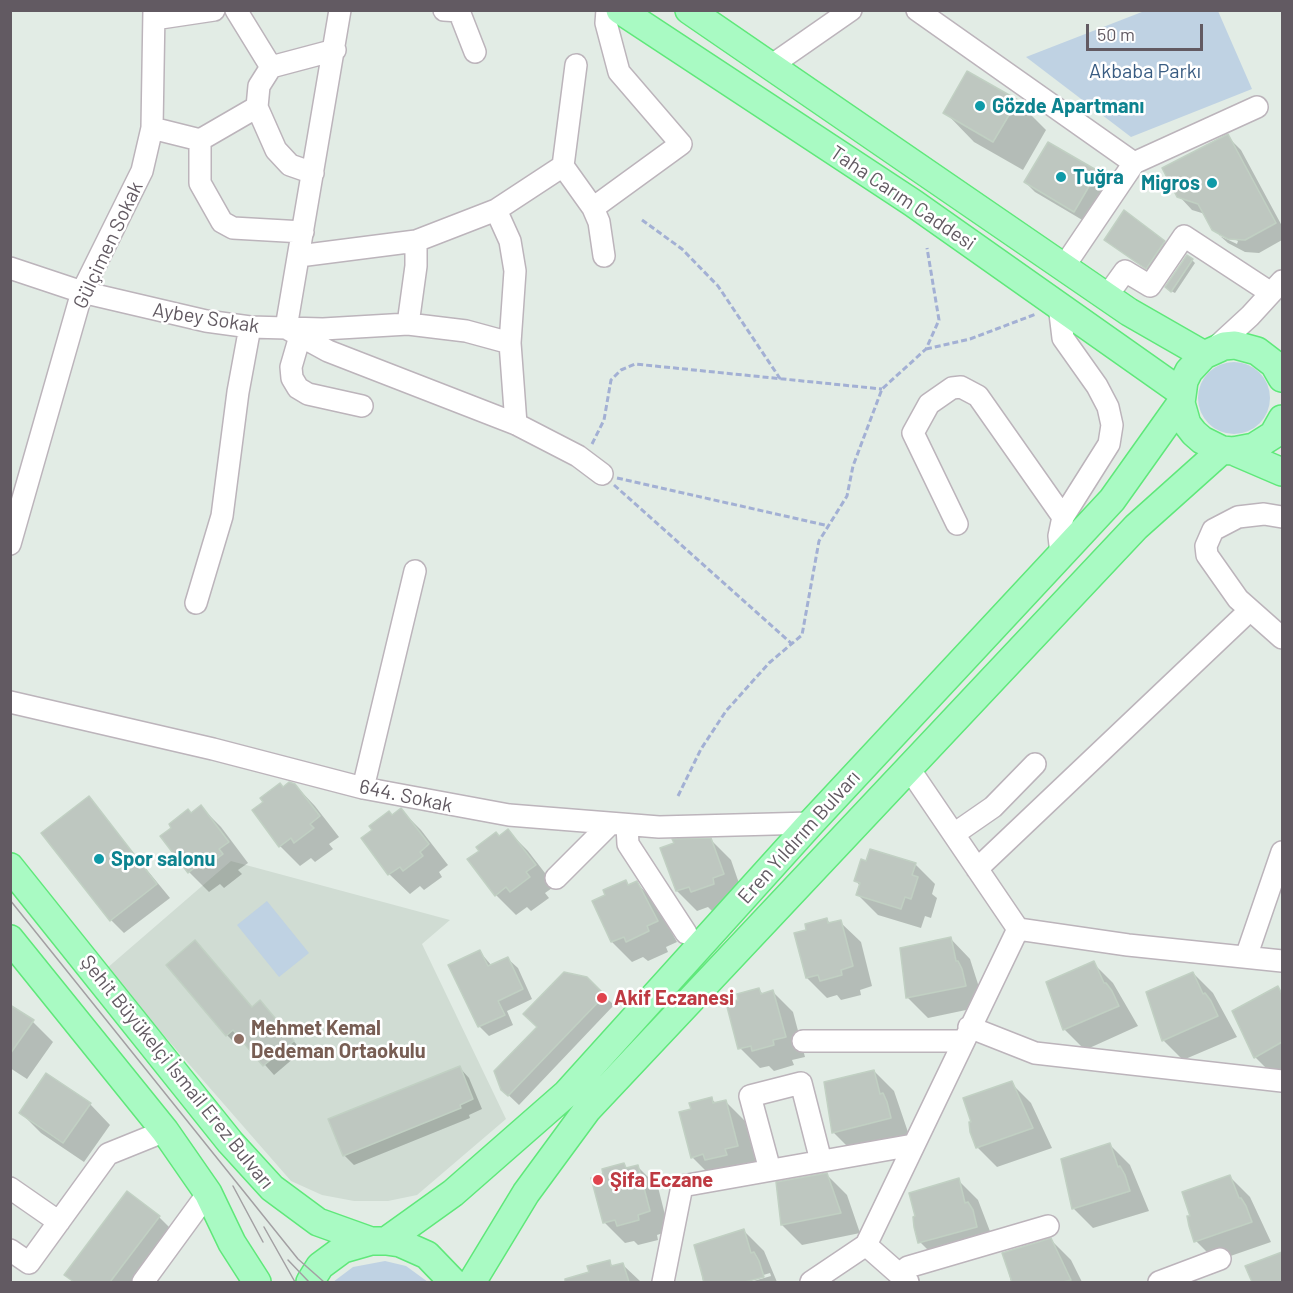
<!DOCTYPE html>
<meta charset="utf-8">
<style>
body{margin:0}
#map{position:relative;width:1293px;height:1293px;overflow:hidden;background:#e2ece5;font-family:Barlow,sans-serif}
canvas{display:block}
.frame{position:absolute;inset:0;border:12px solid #625a62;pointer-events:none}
.scale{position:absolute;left:1086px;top:24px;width:117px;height:27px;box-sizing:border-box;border:3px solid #625a62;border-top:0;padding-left:8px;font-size:18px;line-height:21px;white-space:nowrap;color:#625a62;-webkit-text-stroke:4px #fff;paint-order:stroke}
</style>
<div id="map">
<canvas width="1293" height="1293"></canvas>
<div class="frame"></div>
<div class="scale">50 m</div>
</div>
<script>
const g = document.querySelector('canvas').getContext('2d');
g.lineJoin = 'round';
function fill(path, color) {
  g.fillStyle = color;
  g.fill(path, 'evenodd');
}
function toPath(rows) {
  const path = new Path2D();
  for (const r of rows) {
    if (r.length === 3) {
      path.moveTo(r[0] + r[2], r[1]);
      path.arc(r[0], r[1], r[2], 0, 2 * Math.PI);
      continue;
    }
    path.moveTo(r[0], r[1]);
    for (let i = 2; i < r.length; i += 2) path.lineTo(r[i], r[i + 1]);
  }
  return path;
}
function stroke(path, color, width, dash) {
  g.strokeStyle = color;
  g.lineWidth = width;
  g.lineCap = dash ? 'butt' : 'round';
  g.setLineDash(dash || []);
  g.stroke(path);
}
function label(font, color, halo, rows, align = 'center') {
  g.font = font + ' Barlow,sans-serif';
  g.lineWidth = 5;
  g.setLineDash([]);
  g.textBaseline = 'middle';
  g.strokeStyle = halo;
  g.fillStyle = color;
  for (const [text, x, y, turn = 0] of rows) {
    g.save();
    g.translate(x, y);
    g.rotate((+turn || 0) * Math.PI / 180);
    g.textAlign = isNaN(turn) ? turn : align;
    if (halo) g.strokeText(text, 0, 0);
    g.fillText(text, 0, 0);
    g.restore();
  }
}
const education = toPath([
 [231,861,450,920,422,944,506,1119,417,1195,388,1201,354,1201,322,1195,291,1181,106,969]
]);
const green = toPath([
 [1147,10,1218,11,1252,89,1131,137,1026,57],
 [1234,398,36],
 [267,901,309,953,279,977,237,925],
 [385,1261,406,1266,428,1282,333,1282,353,1267]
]);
const shadow = toPath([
 [1017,101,1046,130,1023,170,974,142,945,112],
 [1227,136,1241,150,1282,226,1282,240,1259,253,1245,252,1228,243,1220,236,1237,244,1238,241,1220,232,1220,236,1205,214,1192,210,1179,196],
 [1097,172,1107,182,1084,221,1035,192,1025,182],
 [1124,212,1168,246,1151,272,1110,243],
 [1192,260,1195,263,1175,293,1169,290],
 [295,785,315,806,339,837,329,844,333,849,315,862,311,858,300,866,280,846],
 [88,798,170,898,124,933,111,920],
 [201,807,221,827,248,863,238,870,242,874,224,888,220,884,209,892,189,872,192,814],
 [401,810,421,830,448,865,439,872,442,877,424,890,420,886,410,894,389,874,392,817],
 [508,831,528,851,555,886,545,893,549,898,531,911,527,907,516,915,496,895,499,837],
 [711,840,731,860,743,895,734,904,712,911,708,907,697,911,677,891],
 [915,864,935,884,932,894,937,898,931,918,925,916,921,928,878,915,858,895,860,886,856,881],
 [626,882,629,886,636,882,656,903,677,942,666,947,668,952,648,961,643,957,632,962,612,942,607,896],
 [827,920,831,924,840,922,861,942,872,986,860,990,861,995,841,1000,837,995,827,998,807,978,796,934,808,931],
 [950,938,970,959,985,1006,928,1018,908,998,901,949],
 [480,952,492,966,508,959,518,968,532,999,507,1011,513,1025,489,1036,479,1026],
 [1093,963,1113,983,1138,1026,1085,1050,1065,1030,1048,983],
 [1193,973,1213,993,1237,1037,1183,1060,1163,1040],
 [586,979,614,1005,519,1105,502,1089],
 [1277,988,1282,993,1282,1073,1275,1077,1255,1057],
 [759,990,763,994,773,992,793,1012,805,1057,792,1060,794,1065,774,1071,769,1066,760,1068,740,1048,740,1001],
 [10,1007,33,1022,53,1042,27,1079,10,1068],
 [253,1008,269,1012,302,1051,274,1075,243,1040,237,1045,227,1035],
 [460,1068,469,1078,482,1109,469,1115,470,1118,354,1165,344,1155],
 [874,1071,894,1091,910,1138,853,1152,833,1132],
 [1011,1083,1031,1103,1052,1148,997,1167,977,1147],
 [711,1099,716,1103,725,1101,745,1121,757,1166,712,1177,692,1157,693,1110],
 [90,1104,110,1125,84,1162,41,1133,21,1113],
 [1110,1145,1130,1165,1149,1211,1093,1228,1073,1208],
 [624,1165,628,1169,638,1167,658,1187,669,1231,657,1235,658,1240,638,1245,634,1241,625,1243,605,1223,593,1179],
 [827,1175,847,1195,860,1233,802,1245,782,1225],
 [1230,1177,1250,1197,1271,1242,1216,1261,1196,1241],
 [958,1180,978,1200,996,1247,940,1262,920,1242],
 [159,1217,179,1237,145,1282,74,1282,66,1275],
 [744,1231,764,1251,777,1282,750,1282,771,1276,770,1273,740,1282,703,1282,701,1270],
 [1051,1240,1071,1260,1082,1282,1011,1282,1004,1254],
 [1282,1253,1282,1282,1253,1282,1247,1267],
 [609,1262,614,1267,623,1265,641,1282,580,1282,578,1276,591,1273]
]);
const building = toPath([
 [967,71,1018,100,993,142,943,113,967,71],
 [1228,134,1276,223,1245,240,1228,239,1212,230,1198,204,1177,197,1162,168,1228,134],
 [1048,142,1098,171,1074,212,1024,182,1048,142],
 [1124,210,1165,241,1146,269,1104,240,1124,210],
 [1187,255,1193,259,1171,292,1165,287,1187,255],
 [289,782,295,784,320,816,310,824,314,828,294,843,291,838,279,847,252,810,263,802,260,798,280,783,283,787,289,782],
 [89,796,157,884,110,921,41,833,89,796],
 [201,805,229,842,219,849,223,854,203,869,199,864,188,873,160,836,171,828,169,824,188,809,191,813,201,805],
 [401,808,429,844,420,852,423,856,403,871,400,867,388,875,361,838,372,830,369,826,389,811,392,815,401,808],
 [508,829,536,865,526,872,530,877,510,892,506,887,495,896,467,859,479,851,476,847,496,832,499,836,508,829],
 [711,838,724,874,713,878,714,884,691,892,689,887,676,891,660,848,674,843,672,839,711,838],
 [870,849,916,863,912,875,918,877,911,899,905,897,901,909,856,895,860,883,854,881,861,859,866,861,870,849],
 [626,880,628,885,637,881,658,921,647,926,649,931,626,942,624,937,611,942,592,901,605,895,603,890,626,880],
 [827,918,828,923,841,920,853,966,841,970,842,975,820,981,818,975,806,978,794,933,806,930,805,924,827,918],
 [951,937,956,961,958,961,962,969,966,986,906,998,900,948,951,937],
 [195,940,252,1007,260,1000,294,1041,263,1066,233,1030,226,1036,166,965,195,940],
 [480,950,488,966,508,957,523,989,498,1001,505,1015,478,1027,448,965,480,950],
 [1094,961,1104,983,1106,983,1112,991,1119,1006,1063,1030,1046,982,1094,961],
 [564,972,587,977,605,995,508,1096,501,1090,494,1071,537,1027,523,1014,564,972],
 [1193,972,1203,994,1205,993,1211,1001,1218,1016,1162,1041,1146,992,1193,972],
 [1278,986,1282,994,1282,1042,1254,1058,1232,1011,1278,986],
 [759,988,761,994,773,990,786,1037,773,1040,774,1045,752,1051,751,1046,738,1049,726,1003,738,1000,737,994,759,988],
 [10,1005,34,1020,10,1054,10,1005],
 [460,1066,473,1099,460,1105,461,1108,343,1156,328,1119,460,1066],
 [874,1070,880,1094,883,1093,887,1102,891,1118,832,1133,824,1082,874,1070],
 [46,1073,91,1103,63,1143,19,1113,46,1073],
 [1012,1081,1033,1128,976,1148,970,1132,969,1122,971,1122,963,1098,1012,1081],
 [712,1097,713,1103,726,1100,738,1146,725,1149,727,1155,705,1160,703,1154,691,1158,679,1112,691,1109,689,1103,712,1097],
 [1110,1143,1118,1167,1120,1166,1125,1175,1130,1191,1072,1209,1061,1159,1110,1143],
 [624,1163,626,1168,638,1165,650,1211,638,1215,639,1220,617,1226,615,1220,603,1223,591,1178,603,1174,602,1169,624,1163],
 [827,1173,841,1213,781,1225,776,1182,827,1173],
 [1230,1175,1239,1198,1241,1198,1246,1206,1252,1222,1194,1242,1189,1226,1187,1216,1190,1216,1182,1192,1230,1175],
 [959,1178,965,1203,968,1202,973,1210,977,1227,918,1243,914,1227,913,1217,915,1216,909,1193,959,1178],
 [127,1191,160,1216,110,1282,74,1282,64,1275,127,1191],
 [744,1229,751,1253,754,1252,759,1261,764,1277,745,1282,704,1282,694,1245,744,1229],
 [1051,1238,1071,1280,1063,1282,1012,1282,1002,1253,1051,1238],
 [1282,1252,1282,1282,1252,1282,1245,1266,1282,1252],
 [610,1260,611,1266,623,1263,629,1282,565,1282,565,1279,589,1272,587,1266,610,1260]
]);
const path = toPath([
 [642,220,682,249,718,286,781,380],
 [926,349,970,339,1036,314],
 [592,444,604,420,611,380,621,370,635,364,882,389],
 [617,478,829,526],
 [614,485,792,644],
 [678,796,701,749,726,711,769,663,802,635,819,541,847,496,853,466,882,389,926,349,939,320,927,248]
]);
const minor = toPath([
 [236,10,271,67],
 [340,10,286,328,328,351,516,424,578,456,602,474],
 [444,10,459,11,475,52],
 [917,10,1134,163],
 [154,19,214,10],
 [576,65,563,166,593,208,599,222,604,256],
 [772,65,851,10],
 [152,128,200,140,257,107],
 [200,140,200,183,222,222,233,228,303,232],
 [313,173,290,165,276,150,257,107,259,86,271,67,335,50],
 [593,208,681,144,619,72,606,23,607,10],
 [496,210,510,241,515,271,510,343,516,424],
 [299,256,416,241,496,210,563,166],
 [1065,265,1134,163,1257,107],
 [10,268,82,292,206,321,250,327,323,329,408,324,466,331,510,343],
 [1107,296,1125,271,1150,286,1184,236,1271,293],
 [1059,305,1063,338,1097,386,1108,407,1112,425,1109,444,1063,517,1059,536,1061,554],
 [408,324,416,266,416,241],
 [300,336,291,367,292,378,298,388,308,394,362,406],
 [1213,350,1250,316,1282,281],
 [1282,517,1264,514,1238,517,1213,530,1206,546,1207,555,1238,599,1282,638],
 [957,524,913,433,929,404,952,388,961,387,978,396,1063,517],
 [10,544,82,292,142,171,152,128,154,10],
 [196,603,222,516,238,392,250,327],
 [10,702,213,749,363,788,509,815,659,827,811,823],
 [908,767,1018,929,1128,945,1282,961],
 [363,788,415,571],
 [627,826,628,844,686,933],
 [954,834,993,807,1035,764],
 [977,869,1249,611],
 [556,878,609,825],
 [1246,957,1282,852],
 [969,1027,1035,1053,1282,1081],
 [803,1041,962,1041],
 [770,1170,750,1096,801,1083,821,1161],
 [10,1188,59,1222],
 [866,1245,908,1282],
 [10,1250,29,1263,108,1154,165,1131],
 [899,1274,908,1267,1048,1226],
 [143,1282,208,1193],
 [663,1282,682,1186,913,1145],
 [811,1282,866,1245,1018,929],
 [1159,1282,1220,1259]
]);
const major = toPath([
 [620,10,913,203,1181,392],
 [689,10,1129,312,1204,355],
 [1282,378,1274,364,1257,351,1235,345,1224,346,1204,355,1189,371,1184,381,1181,403,1187,424,1194,433,1202,440,1222,450,1233,451,1254,447,1273,435,1282,419],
 [1233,451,1282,472],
 [10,867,230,1142,272,1188,318,1222,371,1241],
 [10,939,165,1131,208,1193,232,1243,257,1282],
 [386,1241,453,1193,566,1094,811,823,1112,500,1181,403],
 [310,1282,320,1266,343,1249,371,1241,386,1241,400,1243,427,1255,453,1282],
 [472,1282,526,1193,587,1110,1136,527,1222,450]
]);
const tram = toPath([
 [10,900,298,1259,324,1282],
 [233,1186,263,1242],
 [264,1227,295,1282],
 [288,1260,309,1282]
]);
const markers = [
 [980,106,6,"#0f9aa8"],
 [1061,177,6,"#0f9aa8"],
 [1212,183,6,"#0f9aa8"],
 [99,859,6,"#0f9aa8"],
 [602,998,6,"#e0444e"],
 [239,1039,6,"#8d6e63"],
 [598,1180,6,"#e0444e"]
];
const parkNames = [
 ["Akbaba Parkı",1145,71]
];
const cultureNames = [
 ["Gözde Apartmanı",992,106],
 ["Tuğra",1073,177],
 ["Migros",1200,183,"right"],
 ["Spor salonu",111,859]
];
const streetNames = [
 ["Taha Carım Caddesi",903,198,34],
 ["Gülçimen Sokak",108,245,-65],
 ["Aybey Sokak",206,318,9],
 ["644. Sokak",406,796,12],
 ["Eren Yıldırım Bulvarı",799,837,-48],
 ["Şehit Büyükelçi İsmail Erez Bulvarı",177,1072,51]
];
const healthNames = [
 ["Akif Eczanesi",614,998],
 ["Şifa Eczane",610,1180]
];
const educationNames = [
 ["Mehmet Kemal",251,1028],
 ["Dedeman Ortaokulu",251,1051]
];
fill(education, '#d0dcd3');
fill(green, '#bfd2e3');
fill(shadow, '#0003');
fill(building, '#bec7c0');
stroke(building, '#c1d0c3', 1.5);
stroke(minor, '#bcb4bb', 24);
stroke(major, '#5fe87a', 30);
stroke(path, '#a3b0d4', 3, [6, 3]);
stroke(minor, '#fff', 21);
stroke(major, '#a9fac3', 27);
stroke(tram, '#a3a0a3', 1.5);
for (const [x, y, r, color] of markers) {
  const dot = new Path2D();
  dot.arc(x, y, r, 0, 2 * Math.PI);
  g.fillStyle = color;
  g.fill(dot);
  stroke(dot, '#fff', 2);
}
label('20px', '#395c82', '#fff', parkNames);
label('bold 20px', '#0d838f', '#fff', cultureNames, 'left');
label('20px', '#625a62', '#fff', streetNames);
label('bold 20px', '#be3a42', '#fff', healthNames, 'left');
label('bold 20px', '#785e54', '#fff', educationNames, 'left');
</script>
